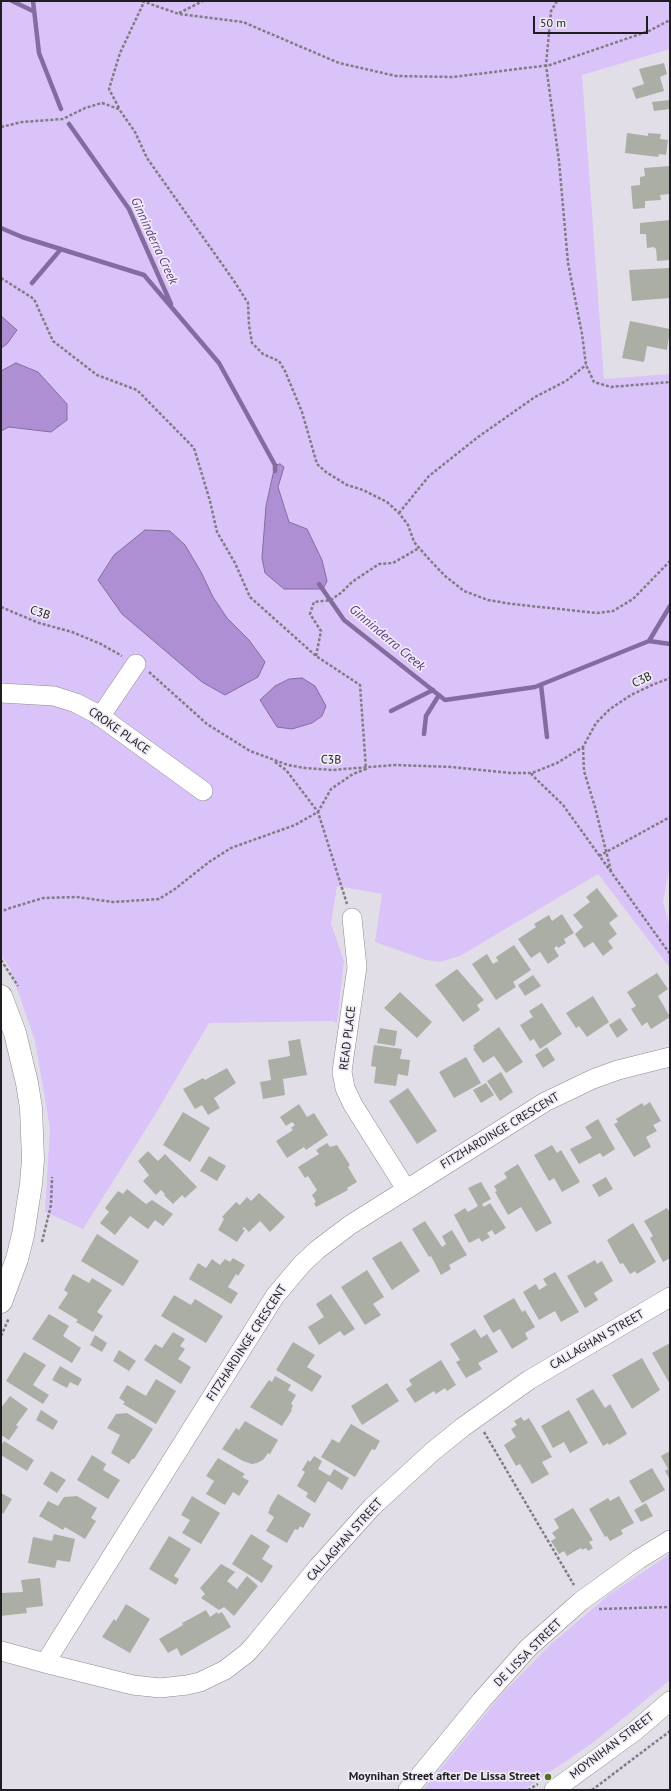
<!DOCTYPE html>
<style>
body{margin:0}
#map{position:relative;width:671px;height:1791px;overflow:hidden;background:#e2dee7;font-family:"PT Sans",sans-serif}
canvas{display:block}
.frame{position:absolute;inset:0;border:2px solid #1f1d21;pointer-events:none}
.scale{position:absolute;left:533px;top:16px;width:115px;height:18px;box-sizing:border-box;border:2px solid #1f1d21;border-top:0;padding-left:5px;font-size:12px;line-height:14px;white-space:nowrap;color:#1f1d21;-webkit-text-stroke:3px #efebf5;paint-order:stroke}
</style>
<div id="map">
<canvas width="671" height="1791"></canvas>
<div class="frame"></div>
<div class="scale">50 m</div>
</div>
<script>
const g = document.querySelector('canvas').getContext('2d');
g.lineJoin = 'round';
function fill(path, color) {
  g.fillStyle = color;
  g.fill(path, 'evenodd');
}
function toPath(rows) {
  const path = new Path2D();
  for (const r of rows) {
    path.moveTo(r[0], r[1]);
    for (let i = 2; i < r.length; i += 2) path.lineTo(r[i], r[i + 1]);
  }
  return path;
}
function stroke(path, color, width, dash) {
  g.strokeStyle = color;
  g.lineWidth = width;
  g.lineCap = dash ? 'butt' : 'round';
  g.setLineDash(dash || []);
  g.stroke(path);
}
function label(font, color, halo, rows, align = 'center') {
  g.font = font + ' "PT Sans",sans-serif';
  g.lineWidth = 3.5;
  g.setLineDash([]);
  g.textBaseline = 'middle';
  g.strokeStyle = halo;
  g.fillStyle = color;
  for (const [text, x, y, turn = 0] of rows) {
    g.save();
    g.translate(x, y);
    g.rotate((+turn || 0) * Math.PI / 180);
    g.textAlign = isNaN(turn) ? turn : align;
    if (halo) g.strokeText(text, 0, 0);
    g.fillText(text, 0, 0);
    g.restore();
  }
}
const green = toPath([
 [1,1,670,1,670,49,582,75,604,379,670,374,670,863,663,902,670,927,670,968,598,874,460,956,440,962,426,960,375,942,382,894,337,886,331,924,344,961,337,1023,332,1021,209,1023,153,1118,83,1229,45,1212,50,1128,35,1041,10,968,1,955],
 [670,1554,670,1680,595,1741,524,1790,423,1790,501,1695,551,1644,610,1594]
]);
const water = toPath([
 [1,316,17,330,7,344,1,348,1,316],
 [16,363,38,372,67,404,67,420,51,432,9,427,1,431,1,371,16,363],
 [280,464,284,467,278,487,289,522,307,529,322,560,327,581,323,589,284,589,265,573,262,558,266,506,275,465,280,464],
 [145,530,170,531,185,545,201,572,213,597,227,618,249,640,265,662,258,677,225,695,202,682,122,614,98,580,114,555,145,530],
 [302,678,315,686,326,706,322,716,312,723,292,729,277,727,260,700,275,686,289,679,302,678]
]);
const stream = toPath([
 [12,1,33,11],
 [33,1,39,53,61,109],
 [69,124,129,209,171,304],
 [1,228,22,237,144,275,219,363,275,465,275,471],
 [32,283,61,249],
 [319,584,344,620,445,700,535,687,649,641,670,606],
 [649,641,670,644],
 [541,685,547,737],
 [391,711,433,690],
 [424,734,426,716,439,695]
]);
const building = toPath([
 [664,63,667,74,660,77,664,91,636,99,632,88,644,84,639,69],
 [670,100,670,109,654,111,652,102],
 [627,133,648,136,648,133,661,134,660,139,668,140,666,155,659,154,658,157,625,153],
 [670,166,670,194,660,195,661,200,645,201,645,208,633,209,631,186,640,185,640,177,645,176,644,168],
 [670,220,669,260,657,261,656,249,654,247,647,248,646,234,640,234,640,223],
 [670,268,670,298,632,301,629,270],
 [630,321,670,329,667,350,647,346,644,362,622,358],
 [597,888,618,916,609,923,617,934,608,941,613,948,603,956,593,942,584,948,575,934,583,927,573,915,590,902,586,897],
 [562,914,574,933,564,939,566,943,558,948,557,946,554,948,559,956,548,964,540,952,531,958,518,939,536,927,534,924,549,915,552,921],
 [514,945,531,970,513,982,516,987,496,1000,472,964,487,954,493,964,498,961,496,957],
 [457,969,484,1000,477,1005,480,1010,463,1022,435,985],
 [657,973,668,989,658,996,670,1017,651,1029,647,1022,642,1026,631,1009,636,1006,627,992],
 [533,975,541,986,525,996,518,985],
 [400,992,432,1022,417,1038,384,1008],
 [593,996,609,1022,587,1037,579,1026,576,1028,566,1013],
 [542,1003,562,1034,540,1049,534,1039,530,1041,520,1025,533,1017,529,1011],
 [620,1018,628,1030,617,1038,609,1025],
 [499,1027,523,1062,506,1073,494,1056,483,1063,473,1049,475,1048,473,1046],
 [380,1028,397,1031,395,1046,377,1043],
 [300,1039,307,1075,283,1079,285,1095,263,1099,260,1082,271,1080,268,1060,290,1056,288,1041],
 [374,1045,402,1049,400,1059,410,1060,408,1076,398,1074,396,1086,374,1083,376,1067,371,1066],
 [547,1047,555,1060,543,1068,535,1055],
 [466,1057,481,1083,454,1098,439,1072],
 [227,1068,236,1083,214,1098,220,1108,208,1115,202,1105,195,1109,183,1089,203,1078,205,1080],
 [501,1072,513,1092,500,1101,487,1081],
 [486,1083,494,1095,481,1103,473,1090],
 [408,1088,437,1131,417,1144,389,1101],
 [650,1102,661,1121,653,1125,657,1131,646,1137,651,1147,634,1157,614,1124,618,1122,616,1119,642,1103,644,1106],
 [299,1104,307,1117,314,1113,328,1135,306,1150,304,1147,287,1158,276,1141,293,1130,291,1128,295,1125,292,1122,286,1126,280,1117],
 [183,1112,210,1128,190,1162,163,1145],
 [598,1119,615,1149,603,1157,600,1153,579,1164,570,1149,592,1138,585,1127],
 [327,1143,330,1147,337,1145,350,1165,348,1167,357,1182,347,1188,348,1190,316,1207,314,1203,316,1202,312,1195,317,1190,308,1176,305,1178,298,1167,319,1154,316,1150],
 [552,1145,557,1153,561,1150,580,1182,562,1192,554,1178,549,1181,534,1155],
 [148,1151,158,1161,165,1154,197,1187,185,1198,182,1195,173,1204,164,1195,165,1194,161,1190,156,1195,143,1181,149,1175,138,1161],
 [209,1156,226,1166,217,1181,200,1171],
 [518,1164,552,1223,536,1232,521,1207,508,1215,495,1192,497,1191,494,1186,507,1178,504,1173],
 [606,1177,613,1189,599,1197,592,1185],
 [481,1182,491,1199,482,1204,484,1207,490,1203,506,1228,495,1235,492,1230,487,1233,490,1237,482,1242,479,1238,469,1243,454,1215,465,1208,468,1212,478,1206,468,1188],
 [127,1189,146,1204,152,1200,173,1214,163,1226,155,1220,148,1229,130,1216,115,1235,100,1223,109,1212,105,1208,118,1191,123,1194],
 [259,1193,285,1217,270,1232,260,1221,249,1232,244,1227,242,1229,245,1230,237,1242,218,1230,224,1219,222,1217,236,1202,240,1205,247,1197,251,1201],
 [667,1208,670,1213,670,1258,663,1262,650,1238,653,1236,644,1221],
 [425,1221,442,1247,446,1244,442,1236,452,1230,467,1255,449,1265,451,1269,441,1275,431,1256,429,1257,412,1229],
 [633,1223,656,1262,637,1274,635,1271,630,1274,623,1263,620,1264,607,1240],
 [97,1234,139,1261,123,1286,81,1261],
 [401,1241,420,1271,392,1290,372,1258],
 [233,1258,245,1265,238,1276,236,1274,228,1287,238,1293,231,1304,189,1279,198,1263,206,1268,212,1259,220,1265,225,1259,230,1262],
 [595,1260,597,1264,602,1261,613,1281,594,1293,598,1300,585,1308,567,1276],
 [367,1270,384,1297,373,1304,381,1315,365,1325,341,1287],
 [555,1272,579,1312,561,1322,555,1311,539,1320,523,1292,536,1284,539,1290,547,1285,543,1279],
 [73,1274,89,1283,92,1278,112,1290,97,1312,103,1316,93,1332,76,1322,78,1320,58,1308,68,1293,64,1290],
 [331,1294,355,1329,344,1336,340,1331,319,1345,308,1327,324,1317,316,1304],
 [174,1295,191,1305,195,1299,223,1316,206,1343,161,1316],
 [514,1298,522,1312,525,1310,535,1327,525,1333,528,1339,512,1349,500,1329,493,1333,483,1316],
 [49,1314,69,1326,63,1336,81,1348,72,1363,32,1339],
 [475,1329,481,1338,487,1334,498,1352,478,1363,482,1369,466,1378,456,1362,460,1360,450,1344],
 [173,1332,185,1339,180,1346,185,1349,178,1359,191,1367,181,1384,144,1360,155,1344,162,1348],
 [95,1335,107,1343,102,1352,90,1345],
 [293,1342,315,1355,307,1367,322,1376,312,1392,276,1370],
 [670,1343,670,1384,652,1353],
 [119,1350,136,1361,129,1371,113,1361],
 [24,1352,46,1365,33,1385,49,1395,43,1404,6,1381],
 [642,1358,660,1390,632,1409,612,1375],
 [441,1360,456,1385,447,1391,445,1388,436,1394,434,1391,415,1403,406,1389,412,1385,409,1380],
 [60,1366,82,1379,78,1386,70,1382,67,1388,52,1380],
 [275,1376,291,1385,288,1390,296,1395,291,1404,293,1405,291,1410,292,1410,282,1426,250,1407,269,1380,272,1382],
 [156,1379,176,1391,156,1424,123,1404,125,1402,119,1398,127,1385,146,1396],
 [387,1383,399,1401,362,1425,351,1406],
 [593,1389,605,1408,610,1404,627,1434,609,1445,608,1443,603,1446,576,1399],
 [10,1396,28,1409,16,1425,18,1427,9,1440,1,1435,1,1408],
 [41,1410,58,1421,53,1430,36,1420],
 [569,1410,588,1443,570,1453,564,1442,553,1448,541,1426],
 [127,1413,153,1429,134,1459,132,1459,129,1464,111,1453,120,1435,107,1428,116,1414],
 [521,1417,524,1421,529,1418,552,1457,542,1462,549,1474,532,1484,520,1464,516,1466,504,1445,516,1437,511,1429,517,1425,514,1421],
 [245,1421,278,1440,270,1454,268,1453,263,1460,257,1463,252,1464,243,1461,222,1449,236,1428,239,1430],
 [351,1424,380,1441,375,1450,372,1449,355,1477,321,1457,332,1439,339,1443],
 [4,1441,34,1460,27,1471,1,1455,1,1446],
 [670,1451,670,1480,665,1471,668,1469,661,1456],
 [92,1455,106,1464,103,1470,120,1480,108,1499,77,1480],
 [314,1456,322,1461,318,1469,330,1476,334,1469,349,1478,342,1490,328,1481,315,1503,306,1497,308,1493,297,1486,305,1472,302,1470,308,1460,310,1462],
 [218,1458,245,1474,242,1477,249,1481,239,1496,233,1492,225,1505,206,1494,214,1481,206,1476],
 [652,1468,665,1490,642,1503,629,1481],
 [51,1471,66,1480,57,1493,43,1484],
 [1,1493,12,1499,3,1514,1,1512],
 [278,1494,311,1514,303,1528,300,1526,298,1530,295,1529,287,1543,266,1531,274,1517,268,1513,270,1509,269,1509],
 [77,1496,97,1508,91,1518,96,1521,85,1539,65,1527,63,1530,39,1516,48,1501,58,1506,64,1497],
 [192,1496,220,1513,201,1544,182,1533,190,1520,181,1515],
 [619,1496,634,1523,621,1530,623,1534,610,1541,607,1536,605,1537,589,1509,608,1498,610,1501],
 [646,1503,653,1516,641,1522,634,1510],
 [573,1508,593,1540,589,1542,593,1548,588,1551,586,1548,582,1550,581,1548,567,1556,564,1551,559,1554,551,1541,556,1538,552,1533,559,1528,554,1519],
 [54,1534,75,1539,70,1562,57,1560,55,1568,28,1563,33,1537,52,1541],
 [251,1534,270,1546,262,1559,273,1566,262,1583,232,1564],
 [169,1536,191,1549,174,1576,179,1579,176,1585,149,1569],
 [221,1564,235,1572,227,1581,237,1589,247,1576,258,1586,234,1616,224,1607,219,1610,201,1598,205,1594,200,1588],
 [40,1578,43,1606,26,1608,27,1613,1,1616,1,1593,23,1592,21,1580],
 [126,1604,150,1619,130,1653,102,1637,114,1619,116,1621],
 [206,1610,210,1617,217,1612,218,1614,222,1612,231,1627,181,1656,177,1648,168,1653,159,1639,183,1625,182,1623]
]);
const path = toPath([
 [142,1,179,14,243,22,339,63,396,76,453,77,550,65,649,31,670,20],
 [557,1,551,11,546,65,559,161,568,263,582,334,586,365,594,382,611,387,670,382],
 [179,13,203,1],
 [119,108,109,89,120,53,144,2],
 [1,127,22,122,63,119,85,108,102,103,119,109,135,132,147,158,234,281,248,303,249,325,252,343,263,354,279,361,285,371,302,412,317,464,326,472,347,485,363,490,387,502,399,513,408,525,414,542,427,557,445,576,464,591,488,600,512,604,597,613,613,611,633,599,670,561],
 [1,278,34,299,53,341,97,375,137,390,194,448,210,501,217,532,235,563,250,597,316,656,360,685,366,769,353,774,331,789,318,812,295,825,231,848,209,862,175,889,159,899,113,902,77,897,43,898,7,909,1,912],
 [399,513,429,476,478,437,535,397,566,381,586,365],
 [1,607,39,623,72,632,101,644,122,656],
 [316,656,321,631,310,614,314,602,331,600,342,592,352,582,379,564,393,563,419,548],
 [149,672,207,724,250,751,288,765,305,768,332,770,395,765,452,767,510,773,532,773,557,763,583,747,596,723,610,709,631,695,652,685,670,678],
 [583,747,584,771,595,807,611,871],
 [275,762,286,770,318,812,347,904],
 [532,773,532,775,563,805,670,954],
 [599,856,670,817],
 [1,960,18,986],
 [42,1242,51,1205,52,1177],
 [1,1336,9,1318],
 [484,1432,574,1585],
 [599,1609,670,1607],
 [528,1790,538,1784],
 [592,1790,670,1731]
]);
const minor = toPath([
 [1,693,54,696,76,703,97,714,203,791],
 [100,717,136,664],
 [352,918,357,967,344,1057,342,1072,345,1088,353,1105,406,1189],
 [1,1651,45,1663,133,1685,160,1688,187,1685,200,1682,225,1670,247,1653,256,1643,318,1567,372,1507,432,1452,463,1427,529,1380,670,1297],
 [45,1663,275,1296,302,1264,317,1250,350,1225,545,1102,593,1079,618,1070,670,1057],
 [408,1790,481,1701,528,1648,581,1601,639,1559,670,1540],
 [554,1790,635,1731,670,1701]
]);
const major = toPath([
 [1,996,15,1033,27,1083,31,1108,33,1159,31,1184,23,1235,17,1259,1,1302]
]);
const markers = [
 [548,1777,4,"#566f21"]
];
const streetNames = [
 ["C3B",40,613,18],
 ["C3B",642,680,-25],
 ["CROKE PLACE",119,731,35],
 ["C3B",331,760,1],
 ["READ PLACE",348,1038,-83],
 ["FITZHARDINGE CRESCENT",500,1131,-31],
 ["CALLAGHAN STREET",597,1340,-30],
 ["FITZHARDINGE CRESCENT",247,1343,-57],
 ["CALLAGHAN STREET",345,1540,-48],
 ["DE LISSA STREET",528,1653,-45],
 ["MOYNIHAN STREET",612,1746,-37]
];
const poiNames = [
 ["Moynihan Street after De Lissa Street",540,1777]
];
const waterNames = [
 ["Ginninderra Creek",154,241,65],
 ["Ginninderra Creek",387,638,40]
];
fill(green, '#dac3f8');
fill(water, '#af8fd4');
stroke(water, '#846d9e', 1);
stroke(stream, '#846d9e', 4.5);
fill(building, '#aaaea5');
stroke(minor, '#8e8a93', 20);
stroke(major, '#8e8a93', 23);
stroke(path, '#7f7c83', 2.5, [3, 2]);
stroke(minor, '#fff', 19);
stroke(major, '#fff', 22);
for (const [x, y, r, color] of markers) {
  const dot = new Path2D();
  dot.arc(x, y, r, 0, 2 * Math.PI);
  g.fillStyle = color;
  g.fill(dot);
  stroke(dot, '#efebf5', 1.5);
}
label('12px', '#1f1d21', '#efebf5', streetNames);
label('bold 12px', '#1f1d21', '#efebf5', poiNames, 'right');
label('italic 13px', '#5d3485', '#efebf5', waterNames);
</script>
